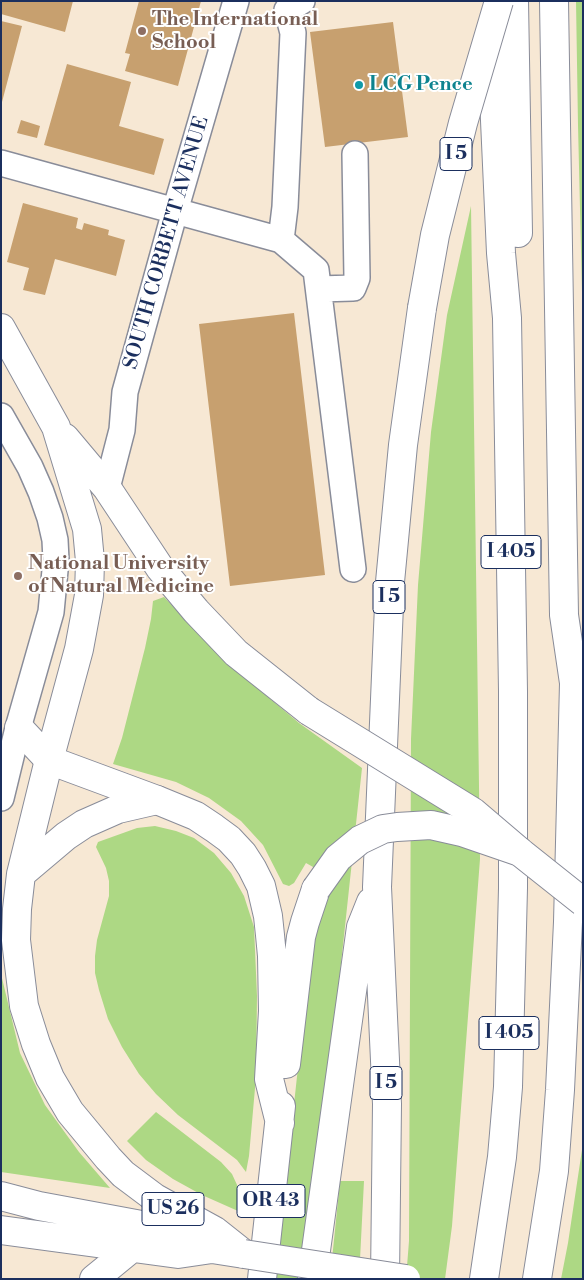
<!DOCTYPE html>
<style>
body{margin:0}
#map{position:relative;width:584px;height:1280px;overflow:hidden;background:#f7e8d4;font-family:"Libre Bodoni",serif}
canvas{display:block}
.frame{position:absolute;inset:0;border:2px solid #1b2f5e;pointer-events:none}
</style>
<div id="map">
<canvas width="584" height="1280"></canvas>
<div class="frame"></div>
</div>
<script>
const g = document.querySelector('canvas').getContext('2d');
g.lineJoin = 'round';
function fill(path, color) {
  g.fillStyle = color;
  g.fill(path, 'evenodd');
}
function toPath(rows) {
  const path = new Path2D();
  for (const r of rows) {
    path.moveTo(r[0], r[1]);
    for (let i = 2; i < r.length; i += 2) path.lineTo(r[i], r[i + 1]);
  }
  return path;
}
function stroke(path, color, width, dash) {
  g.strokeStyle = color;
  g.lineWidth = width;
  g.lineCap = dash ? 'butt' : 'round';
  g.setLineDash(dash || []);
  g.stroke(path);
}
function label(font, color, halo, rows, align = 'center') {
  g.font = font + ' "Libre Bodoni",serif';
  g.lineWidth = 4;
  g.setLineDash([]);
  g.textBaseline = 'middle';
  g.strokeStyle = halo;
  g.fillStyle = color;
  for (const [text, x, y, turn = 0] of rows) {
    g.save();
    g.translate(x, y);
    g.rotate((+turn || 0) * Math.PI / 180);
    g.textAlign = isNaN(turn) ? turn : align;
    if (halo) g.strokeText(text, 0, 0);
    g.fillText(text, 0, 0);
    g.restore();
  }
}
const green = toPath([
 [576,1,583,1,583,334,578,125],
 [471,206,480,859,452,1226,445,1279,406,1279,409,1241,411,739,418,585,431,432,447,315],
 [164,597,225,661,299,723,362,768,330,1066,301,1279,275,1279,310,957,326,896,336,880,306,863,294,883,289,886,283,884,263,845,241,821,209,798,176,782,113,764,122,738,145,648,151,619,153,601],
 [155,826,176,831,194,838,214,853,231,873,244,896,254,927,257,996,256,1077,249,1156,246,1172,237,1160,178,1115,156,1094,139,1074,122,1047,108,1019,99,990,95,973,95,956,97,940,109,896,109,881,106,868,96,847,98,842,137,828],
 [1,974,20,1053,45,1105,79,1152,110,1188,1,1172],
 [156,1112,221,1162,232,1174,238,1187,241,1199,238,1211,202,1195,173,1179,146,1160,127,1141],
 [583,1143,583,1279,561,1279,568,1243],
 [340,1181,364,1181,359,1279,330,1279]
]);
const building = toPath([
 [1,1,73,1,65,32,1,14],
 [139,1,201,1,178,86,125,71,130,54,125,53],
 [1,21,22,26,2,102,1,102],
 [393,22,408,137,325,147,310,32],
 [67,64,131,82,119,126,164,139,154,175,44,145],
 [21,120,40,126,37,138,17,133],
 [23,203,78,218,76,228,82,230,84,223,109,230,108,235,125,240,116,276,55,259,45,295,23,290,29,268,7,262],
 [294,313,325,575,230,586,199,324]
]);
const minor = toPath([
 [1,163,281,240,285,207,293,33,287,10,302,1],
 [281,240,316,270,353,569],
 [319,289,353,288,357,278,355,154],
 [1,416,30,467,41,492,50,518,55,540,56,560,51,612,18,728,1,798],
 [107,488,122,430,125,392,175,211,236,1]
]);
const major = toPath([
 [19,728,49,760,157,800,196,816,214,828,229,839,243,854,252,868,261,886,268,916,270,935,272,956,273,1011,269,1079,280,1123],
 [286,1064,301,937,305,922,316,889],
 [262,1279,281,1106]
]);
const highway = toPath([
 [514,1,518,233],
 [1,328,56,427,87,529,90,561,89,595,79,649,49,760,21,874,17,909,16,940,24,1006,36,1044,50,1078,70,1112,108,1158,123,1174,155,1198,215,1231,244,1254],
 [65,438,107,488,160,568,196,611,236,653,309,711],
 [21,874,66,836,84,824,118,809,157,800],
 [1,1196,39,1206,179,1232,208,1246],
 [1,1230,178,1254,212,1249,244,1254],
 [94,1279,132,1248],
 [312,1279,361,927,371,902],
 [385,1279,387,1104,377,887,390,582,403,445,422,308],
 [484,1279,502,1157,508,1087,513,888,513,691,507,318,501,253,491,32],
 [537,1279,554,1171,560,1090,568,922,574,683,564,615,554,1]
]);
const majorBridge = toPath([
 [316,889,338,858,360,840,383,829,397,827,431,825,462,832,520,852,583,902]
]);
const highwayBridge = toPath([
 [422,308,435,235,463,123,499,1],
 [309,711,473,812,520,852],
 [244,1254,406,1279]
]);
const markers = [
 [142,31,5,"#8d6e63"],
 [359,85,5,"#0f9aa8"],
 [18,576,5,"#8d6e63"]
];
const shields = [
 [456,154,32],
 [511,552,60],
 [389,597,32],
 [509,1033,60],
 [386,1083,32],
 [271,1201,68],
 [173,1209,62]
];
const shieldNames = [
 ["I 5",456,154],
 ["I 405",511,552],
 ["I 5",389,597],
 ["I 405",509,1033],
 ["I 5",386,1083],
 ["OR 43",271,1201],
 ["US 26",173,1209]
];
const educationNames = [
 ["The International",152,20],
 ["School",152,43],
 ["National University",28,564],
 ["of Natural Medicine",28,587]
];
const cultureNames = [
 ["LCG Pence",369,85]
];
const streetNames = [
 ["SOUTH CORBETT AVENUE",167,243,-74]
];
fill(green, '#add884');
fill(building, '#c7a06f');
stroke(minor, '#898c99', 28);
stroke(major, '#898c99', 30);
stroke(highway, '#898c99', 30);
stroke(minor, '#fff', 25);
stroke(major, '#fff', 28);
stroke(highway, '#fff', 28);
stroke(majorBridge, '#898c99', 30, []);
stroke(highwayBridge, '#898c99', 30, []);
stroke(majorBridge, '#fff', 28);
stroke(highwayBridge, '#fff', 28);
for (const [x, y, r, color] of markers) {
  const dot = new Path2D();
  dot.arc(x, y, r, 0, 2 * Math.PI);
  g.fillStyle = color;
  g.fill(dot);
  stroke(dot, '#fff', 2);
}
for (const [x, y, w] of shields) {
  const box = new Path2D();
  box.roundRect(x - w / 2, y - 16.5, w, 33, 4);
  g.fillStyle = '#fff';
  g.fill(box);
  stroke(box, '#1b2f5e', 1);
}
label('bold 19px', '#1b2f5e', null, shieldNames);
label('bold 20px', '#785e54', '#fff', educationNames, 'left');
label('bold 20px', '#0d838f', '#fff', cultureNames, 'left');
label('20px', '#1b2f5e', '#fff', streetNames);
</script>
